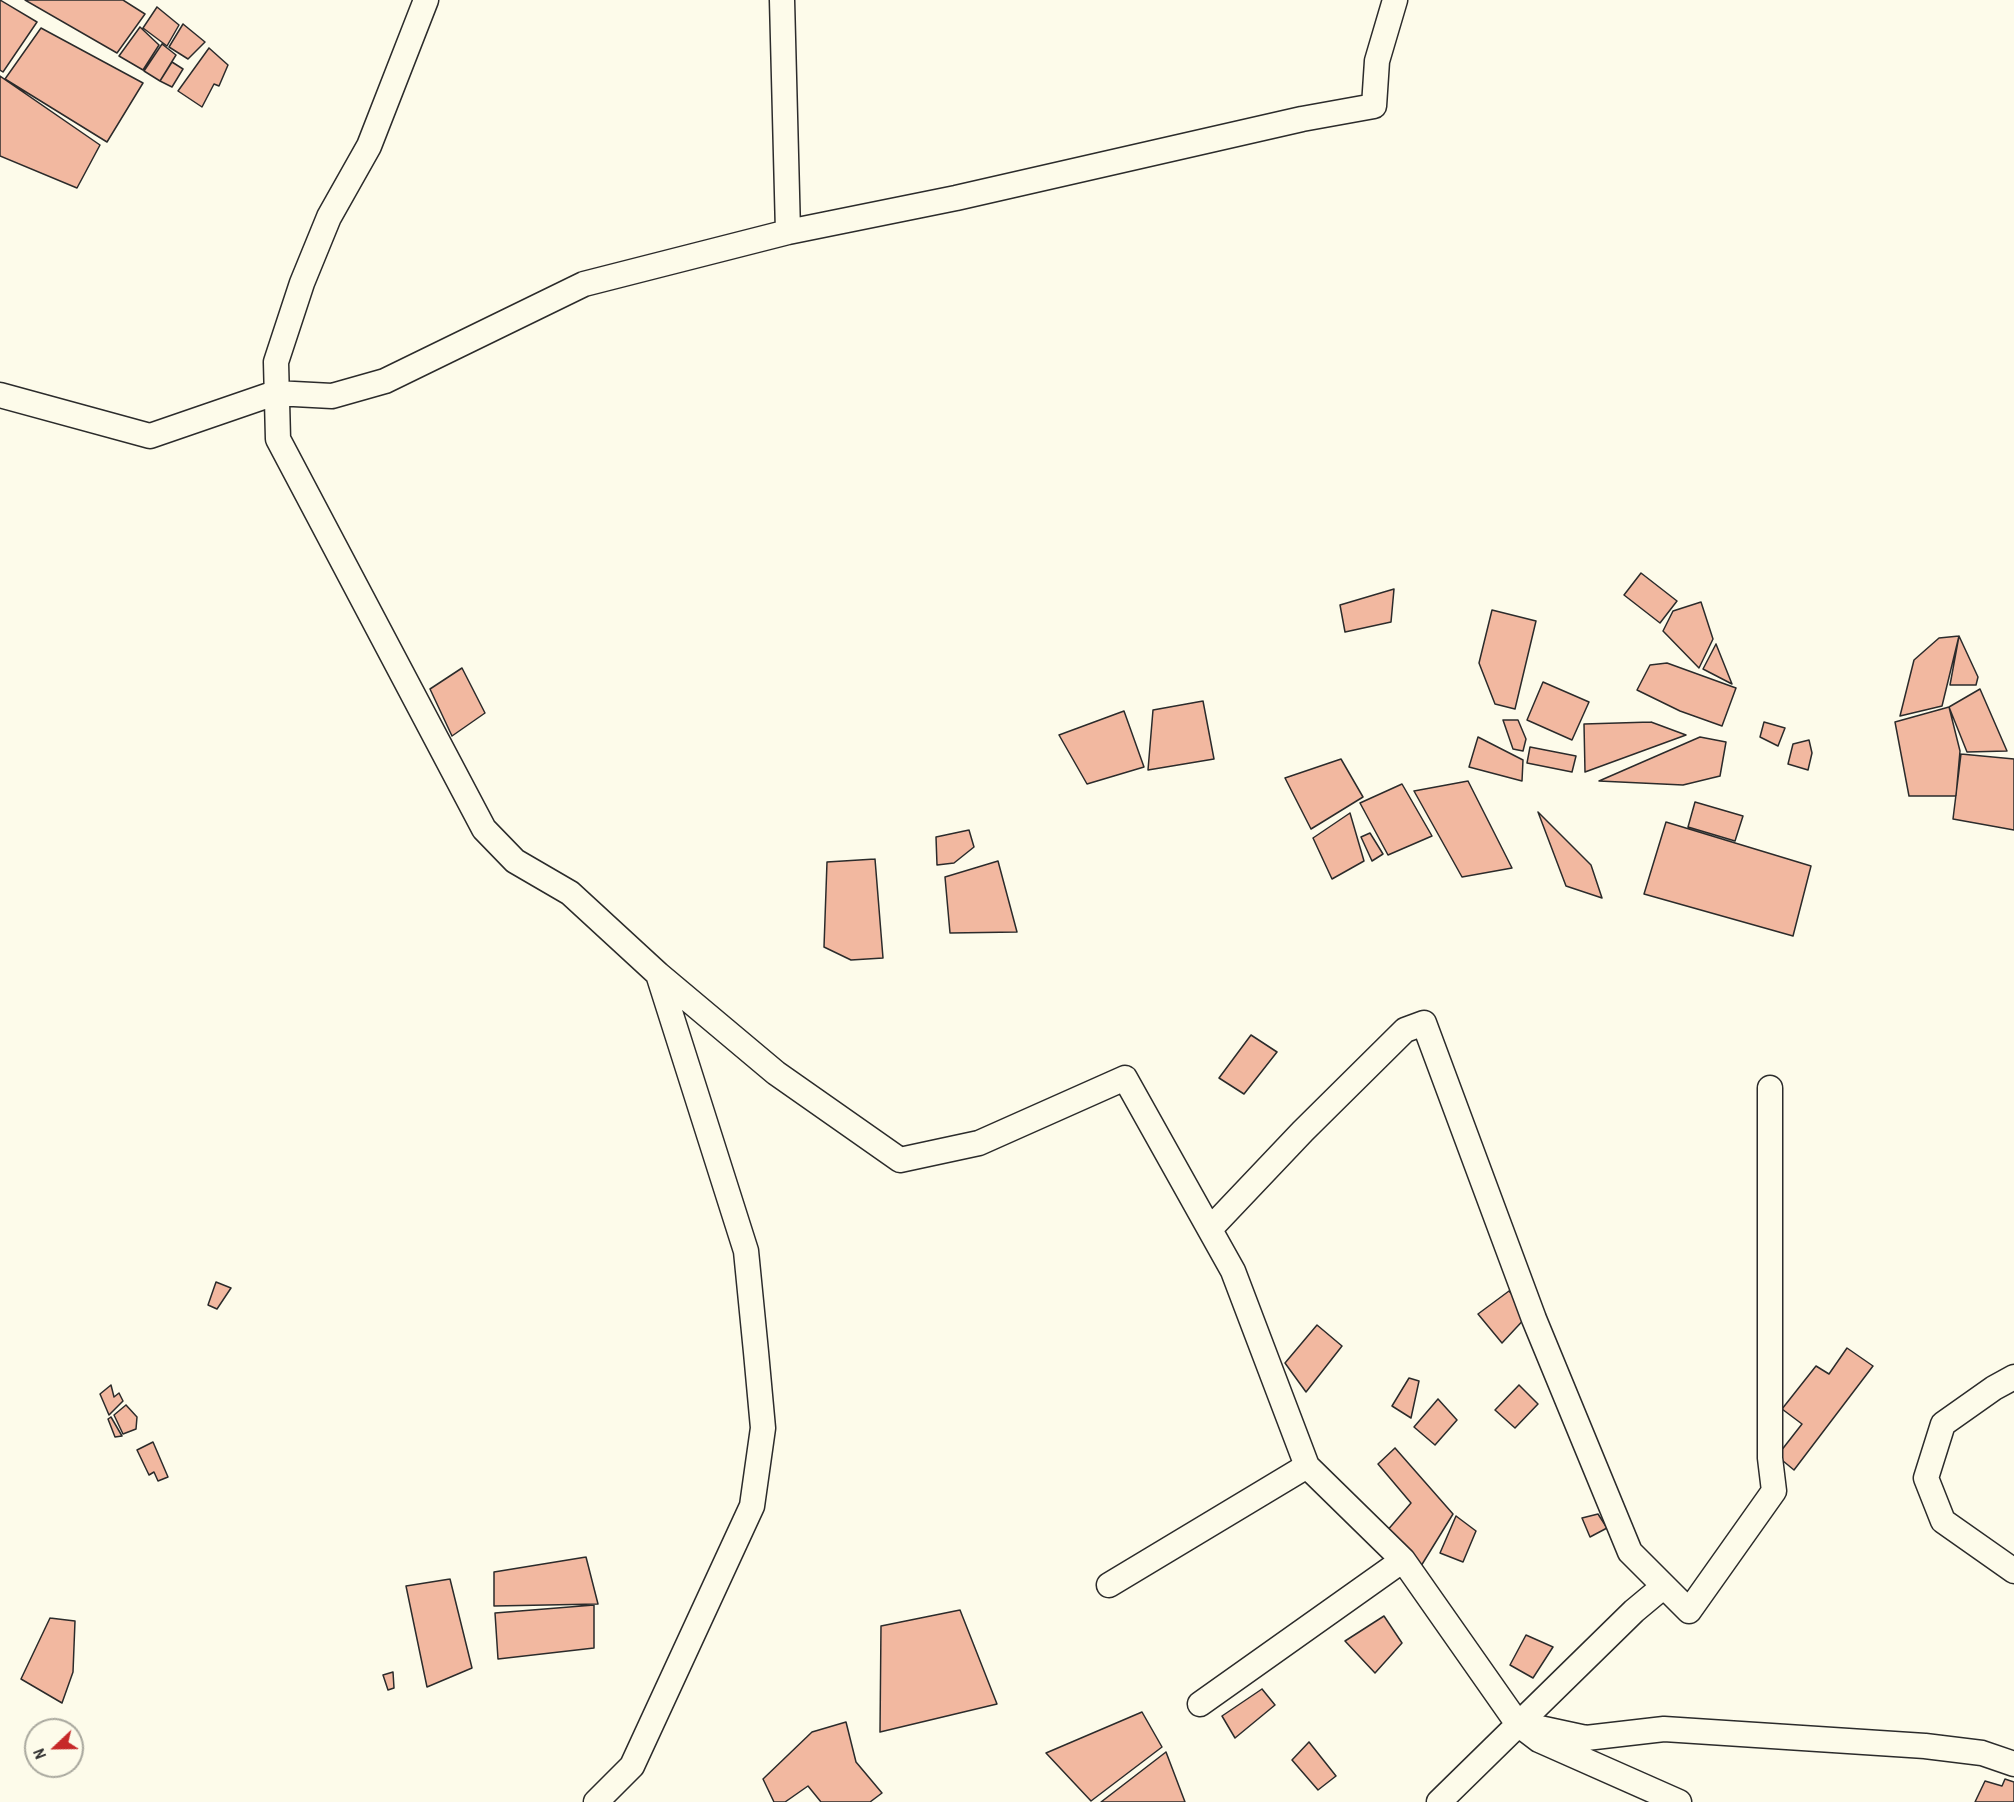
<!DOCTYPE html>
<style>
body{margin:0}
#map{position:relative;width:2014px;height:1802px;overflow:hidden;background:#fdfbea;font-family:"Archivo Narrow",sans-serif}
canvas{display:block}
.north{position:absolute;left:24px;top:1718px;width:60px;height:60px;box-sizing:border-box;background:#fdfbea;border:2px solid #a9a89e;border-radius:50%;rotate:248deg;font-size:16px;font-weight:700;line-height:24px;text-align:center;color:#2b2b2b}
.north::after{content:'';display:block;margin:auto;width:21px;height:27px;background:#c62828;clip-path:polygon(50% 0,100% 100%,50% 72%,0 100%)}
</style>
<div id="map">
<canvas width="2014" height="1802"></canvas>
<div class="north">N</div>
</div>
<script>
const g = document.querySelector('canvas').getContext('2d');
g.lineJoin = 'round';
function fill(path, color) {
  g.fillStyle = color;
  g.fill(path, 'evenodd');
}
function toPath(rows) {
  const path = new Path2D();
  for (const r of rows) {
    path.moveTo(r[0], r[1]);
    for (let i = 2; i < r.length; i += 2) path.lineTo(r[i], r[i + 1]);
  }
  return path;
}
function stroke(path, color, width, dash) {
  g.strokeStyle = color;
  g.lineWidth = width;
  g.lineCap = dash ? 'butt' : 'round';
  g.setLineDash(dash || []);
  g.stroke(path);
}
const building = toPath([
 [0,0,37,22,3,72,0,70,0,0],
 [25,0,123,0,145,14,117,53,25,0],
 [157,7,179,25,167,46,143,28,157,7],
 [183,24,205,42,188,59,169,47,183,24],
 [140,27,159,45,143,70,119,56,140,27],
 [41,28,143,83,107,142,5,79,41,28],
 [162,44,176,55,160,81,144,71,162,44],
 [209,48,228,65,219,86,214,84,202,107,178,91,209,48],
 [172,62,183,69,172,87,160,81,172,62],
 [0,76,100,145,77,188,0,156,0,76],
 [1641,573,1677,601,1660,623,1624,595,1641,573],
 [1394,589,1391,622,1345,632,1340,605,1394,589],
 [1701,602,1713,639,1699,668,1663,631,1673,611,1701,602],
 [1492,610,1536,621,1515,709,1495,704,1479,663,1492,610],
 [1959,636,1942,706,1900,716,1914,660,1939,638,1959,636],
 [1959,636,1978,677,1976,685,1950,685,1959,636],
 [1716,644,1732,684,1703,669,1716,644],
 [1667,663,1736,688,1722,726,1680,711,1637,690,1650,665,1667,663],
 [462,668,485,713,452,736,430,689,462,668],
 [1543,682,1589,702,1572,740,1527,720,1543,682],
 [1980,689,2007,751,1967,752,1949,707,1980,689],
 [1203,701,1214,759,1148,770,1153,710,1203,701],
 [1949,707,1960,751,1956,796,1909,796,1895,722,1949,707],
 [1124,711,1144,767,1087,784,1059,735,1124,711],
 [1503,720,1518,720,1526,739,1523,751,1513,749,1503,720],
 [1651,722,1686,735,1585,772,1584,724,1651,722],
 [1764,722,1785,728,1778,746,1760,737,1764,722],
 [1478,737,1523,760,1522,781,1469,767,1478,737],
 [1700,737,1726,742,1720,776,1683,785,1599,781,1700,737],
 [1809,740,1812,753,1808,770,1788,764,1793,744,1809,740],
 [1530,747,1576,756,1572,772,1527,763,1530,747],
 [1961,754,2014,759,2014,830,1953,819,1961,754],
 [1341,759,1363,797,1311,829,1285,778,1341,759],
 [1468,781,1512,868,1462,877,1414,791,1468,781],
 [1402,784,1432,836,1388,855,1360,803,1402,784],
 [1695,802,1743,816,1735,841,1688,827,1695,802],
 [1538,812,1591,865,1602,898,1566,886,1538,812],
 [1350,813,1364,861,1332,879,1313,838,1350,813],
 [1666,822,1811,866,1793,936,1644,894,1666,822],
 [969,830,974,847,954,863,937,865,936,837,969,830],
 [1370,833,1383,854,1372,861,1361,837,1370,833],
 [875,859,883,958,851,960,824,947,827,862,875,859],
 [998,861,1017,932,950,933,945,877,998,861],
 [1251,1035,1277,1052,1244,1094,1219,1078,1251,1035],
 [216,1282,231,1288,217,1309,208,1305,216,1282],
 [1509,1291,1529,1314,1502,1343,1478,1314,1509,1291],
 [1317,1325,1342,1346,1306,1392,1285,1363,1317,1325],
 [1847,1348,1873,1366,1794,1470,1777,1456,1802,1424,1782,1409,1816,1366,1829,1374,1847,1348],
 [1409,1378,1419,1381,1411,1418,1392,1406,1409,1378],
 [111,1385,114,1397,119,1393,123,1401,109,1415,100,1394,111,1385],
 [1519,1385,1538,1404,1515,1428,1495,1410,1519,1385],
 [1438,1399,1457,1420,1435,1445,1414,1427,1438,1399],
 [126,1405,137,1417,136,1429,123,1434,114,1415,126,1405],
 [111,1417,122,1436,115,1437,108,1419,111,1417],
 [153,1442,168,1477,158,1481,154,1472,149,1475,137,1450,153,1442],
 [1395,1448,1453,1514,1421,1566,1386,1532,1411,1503,1378,1464,1395,1448],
 [1598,1514,1607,1528,1590,1537,1582,1518,1598,1514],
 [1456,1516,1476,1531,1463,1562,1440,1553,1456,1516],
 [586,1557,598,1604,494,1606,494,1572,586,1557],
 [450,1579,472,1668,427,1687,406,1586,450,1579],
 [594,1605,594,1648,498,1659,495,1613,594,1605],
 [960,1610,997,1704,880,1732,881,1626,960,1610],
 [1384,1616,1402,1643,1375,1673,1345,1641,1384,1616],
 [50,1618,75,1621,73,1672,62,1703,21,1679,50,1618],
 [1526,1635,1553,1647,1533,1678,1510,1665,1526,1635],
 [393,1672,394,1688,388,1690,383,1675,393,1672],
 [1262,1689,1275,1705,1235,1738,1222,1716,1262,1689],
 [1142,1712,1162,1747,1091,1801,1046,1753,1142,1712],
 [846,1722,856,1762,882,1793,870,1802,821,1802,808,1786,785,1802,774,1802,763,1779,812,1732,846,1722],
 [1309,1742,1336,1776,1318,1790,1292,1760,1309,1742],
 [1166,1752,1185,1802,1101,1802,1166,1752],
 [2005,1779,2014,1782,2014,1802,1975,1802,1985,1781,2002,1786,2005,1779]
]);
const minor = toPath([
 [426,0,369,146,329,217,302,283,276,362,278,439,484,829,515,861,570,893,658,974,746,1251,756,1352,763,1428,752,1506,632,1766,596,1802],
 [782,0,788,232],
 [0,395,150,436,275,393,332,396,385,381,584,284,788,232,956,198,1302,119,1374,106,1377,61,1395,0],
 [658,974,776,1073,900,1160,979,1143,1125,1078,1233,1271,1307,1466,1403,1560,1518,1724,1539,1740,1679,1802],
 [1210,1229,1303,1131,1405,1030,1424,1023,1534,1319,1630,1552,1664,1586],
 [2014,1377,1994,1388,1943,1424,1926,1478,1943,1521,2014,1571],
 [1109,1585,1307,1466],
 [1200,1704,1403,1560],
 [1535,1727,1586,1738,1664,1729,1925,1746,1982,1753,2014,1764],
 [1439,1802,1634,1611,1664,1586,1689,1611,1774,1491,1770,1458,1770,1088]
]);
fill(building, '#f2b8a0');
stroke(building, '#2b2b2b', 1.5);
stroke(minor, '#2b2b2b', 27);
stroke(minor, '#fdfbea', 24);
</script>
